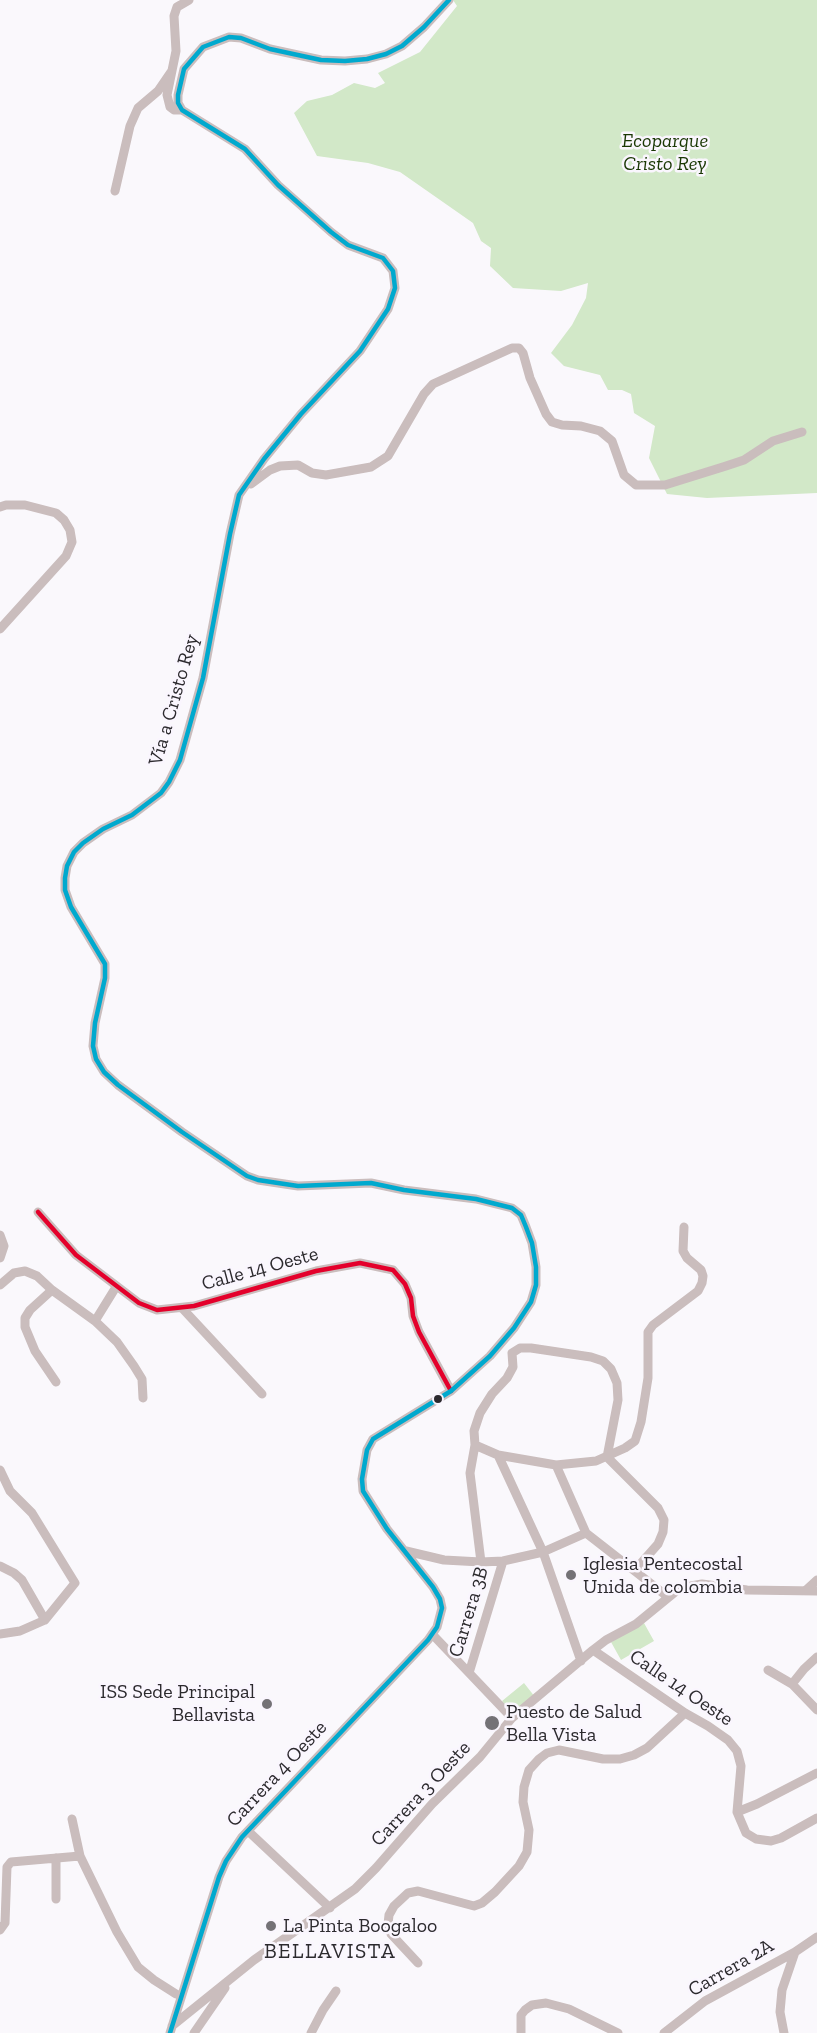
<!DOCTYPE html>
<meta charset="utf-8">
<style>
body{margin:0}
canvas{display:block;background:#faf8fc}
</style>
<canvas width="817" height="2033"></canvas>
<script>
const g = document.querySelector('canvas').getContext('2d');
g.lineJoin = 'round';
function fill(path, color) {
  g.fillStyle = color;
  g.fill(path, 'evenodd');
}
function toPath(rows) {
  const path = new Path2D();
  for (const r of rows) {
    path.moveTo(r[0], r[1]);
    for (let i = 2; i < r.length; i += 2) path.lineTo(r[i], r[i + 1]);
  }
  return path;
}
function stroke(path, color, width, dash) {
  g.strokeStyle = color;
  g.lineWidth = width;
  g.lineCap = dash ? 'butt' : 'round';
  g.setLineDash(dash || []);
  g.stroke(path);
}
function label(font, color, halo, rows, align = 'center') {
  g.font = font + ' "Zilla Slab",serif';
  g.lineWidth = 5;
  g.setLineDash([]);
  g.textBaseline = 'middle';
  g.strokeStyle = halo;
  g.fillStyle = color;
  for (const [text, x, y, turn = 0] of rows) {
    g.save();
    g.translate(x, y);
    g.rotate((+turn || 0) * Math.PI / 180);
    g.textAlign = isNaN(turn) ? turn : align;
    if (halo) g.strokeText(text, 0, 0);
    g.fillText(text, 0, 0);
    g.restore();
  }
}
const green = toPath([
 [453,0,817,0,817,493,707,498,667,494,649,458,655,426,634,413,631,394,622,390,608,390,600,375,564,366,551,353,572,325,586,298,588,283,561,291,513,288,490,266,491,248,481,241,473,223,400,172,368,163,317,156,294,113,307,101,332,95,354,83,375,88,385,83,378,73,420,52,457,6],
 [644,1623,654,1641,621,1660,611,1642],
 [524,1683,535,1697,513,1715,502,1701]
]);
const minor = toPath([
 [182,110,174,110,170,107,167,95,176,51,174,16,177,7,189,0],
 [115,191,130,126,138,108,158,91,171,72],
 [251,484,270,470,280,466,298,465,312,473,326,475,371,467,388,456,424,394,433,384,512,348,519,348,523,353,530,378,546,414,552,422,562,425,581,426,600,431,612,441,624,475,636,485,665,485,726,466,744,460,773,441,802,432],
 [0,507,6,505,25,505,56,513,64,520,70,530,72,542,66,556,0,629],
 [38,1212,76,1255,139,1303,157,1310,194,1306,316,1271,360,1263,393,1270,405,1284,411,1298,413,1316,419,1332,451,1391],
 [0,1235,4,1246,0,1258],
 [0,1285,14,1273,25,1271,37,1276,52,1290,95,1321,117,1342,134,1366,142,1379,143,1398],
 [52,1290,30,1310,25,1318,25,1327,35,1351,56,1382],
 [182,1308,262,1394],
 [95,1321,116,1287],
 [512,1353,520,1348,531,1348,591,1357,603,1361,611,1369,617,1383,618,1400,607,1457],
 [475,1445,498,1455,556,1465,596,1461,625,1448,635,1441,641,1422,648,1378,648,1332,653,1325,698,1291,702,1283,703,1276,701,1270,687,1258,683,1251,684,1227],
 [498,1455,543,1552,581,1661],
 [607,1457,658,1508,664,1520,663,1532,658,1544,635,1570],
 [556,1465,586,1533,668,1597],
 [0,1470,10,1491,32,1513,75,1583,45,1620,20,1631,0,1634],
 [406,1551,444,1560,481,1562,503,1561,543,1552,586,1533],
 [481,1562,470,1473,475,1445,474,1431,480,1413,492,1394,507,1378,513,1367,512,1353],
 [0,1566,14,1573,22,1580,45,1620],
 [805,1591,817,1580],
 [432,1634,512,1718],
 [593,1650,685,1713,708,1726,728,1740,737,1751,741,1766,737,1812,746,1833,756,1839,771,1841,781,1838,817,1818],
 [768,1670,792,1684,817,1710],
 [469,1673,503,1561],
 [792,1684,804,1669,817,1657],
 [737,1812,757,1804,817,1773],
 [72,1819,80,1856,117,1932,138,1967,154,1980,176,1994],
 [248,1831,330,1908],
 [56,1899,56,1858],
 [0,1930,5,1923,7,1867,11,1862,80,1856],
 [418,1963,391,1934,388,1924,389,1915,394,1906,408,1893,418,1891,474,1906,482,1903,495,1892,519,1866,527,1852,529,1830,523,1802,524,1787,529,1770,539,1759,547,1753,559,1750,603,1759,620,1759,634,1755,647,1748,685,1713],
 [172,2026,254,1960,355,1889,376,1868,432,1804,480,1757,512,1718,593,1650,606,1640,636,1624,680,1588,702,1584,747,1590,817,1591],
 [170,2033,219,1877,226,1861,242,1837,428,1640,437,1627,442,1608,440,1599,433,1587,387,1529,363,1491,362,1479,367,1450,373,1439,451,1391,490,1356,514,1328,531,1302,536,1285,536,1267,532,1243,526,1227,521,1215,512,1208,476,1199,404,1190,371,1183,298,1186,258,1180,247,1176,182,1132,118,1085,104,1072,96,1059,93,1046,95,1023,105,978,105,964,71,907,65,890,65,878,67,866,74,852,83,843,103,829,132,815,161,793,169,782,180,760,203,678,230,534,239,495,264,459,301,414,360,351,388,309,395,288,393,271,383,258,348,245,331,232,278,185,245,149,182,110,178,103,178,95,184,69,203,47,229,37,241,38,270,49,321,60,345,61,367,59,386,54,402,46,424,27,449,0],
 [194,2033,225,1988],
 [311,2033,323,2010,336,1991],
 [521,2033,521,2015,525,2010,532,2005,546,2003,569,2009,618,2033],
 [664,2033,705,2001,795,1952,817,1937],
 [784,2033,780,2012,782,1990,795,1952]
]);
const bus1 = toPath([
 [38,1212,76,1255,139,1303,157,1310,194,1306,316,1271,360,1263,393,1270,405,1284,411,1298,413,1316,419,1332,451,1391]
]);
const bus2 = toPath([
 [170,2033,219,1877,226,1861,242,1837,428,1640,437,1627,442,1608,440,1599,433,1587,387,1529,363,1491,362,1479,367,1450,373,1439,451,1391,490,1356,514,1328,531,1302,536,1285,536,1267,532,1243,526,1227,521,1215,512,1208,476,1199,404,1190,371,1183,298,1186,258,1180,247,1176,182,1132,118,1085,104,1072,96,1059,93,1046,95,1023,105,978,105,964,71,907,65,890,65,878,67,866,74,852,83,843,103,829,132,815,161,793,169,782,180,760,203,678,230,534,239,495,264,459,301,414,360,351,388,309,395,288,393,271,383,258,348,245,331,232,278,185,245,149,182,110,178,103,178,95,184,69,203,47,229,37,241,38,270,49,321,60,345,61,367,59,386,54,402,46,424,27,449,0]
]);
const markers = [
 [438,1399,5,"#2c2a2e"],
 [571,1575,6,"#747276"],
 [267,1704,6,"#747276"],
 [492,1723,8,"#747276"],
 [271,1926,6,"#747276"]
];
const parkNames = [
 ["Ecoparque",665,141],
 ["Cristo Rey",665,164]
];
const streetNames = [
 ["Vía a Cristo Rey",174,700,-74],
 ["Calle 14 Oeste",260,1269,-15],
 ["Carrera 3B",469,1612,-73],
 ["Calle 14 Oeste",681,1688,34],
 ["Carrera 4 Oeste",277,1774,-47],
 ["Carrera 3 Oeste",421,1794,-47],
 ["Carrera 2A",731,1968,-30]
];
const poiNames = [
 ["Iglesia Pentecostal",583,1564],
 ["Unida de colombia",583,1587],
 ["ISS Sede Principal",255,1692,"right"],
 ["Bellavista",255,1715,"right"],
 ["Puesto de Salud",506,1712],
 ["Bella Vista",506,1735],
 ["La Pinta Boogaloo",283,1926]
];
const neighbourhoodNames = [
 ["BELLAVISTA",330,1952]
];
fill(green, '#d2e8c8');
stroke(minor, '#cabdbd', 9);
stroke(bus1, '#e4002b', 4.5);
stroke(bus2, '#00a9ce', 4.5);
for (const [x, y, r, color] of markers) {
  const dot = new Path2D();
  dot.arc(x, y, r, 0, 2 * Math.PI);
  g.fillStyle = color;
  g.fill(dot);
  stroke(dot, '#faf6fe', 2);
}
label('italic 20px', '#1a3804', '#faf6fe', parkNames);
label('20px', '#2c2a2e', '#faf6fe', streetNames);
label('20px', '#2c2a2e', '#faf6fe', poiNames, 'left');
g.letterSpacing = '1.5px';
label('21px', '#2c2a2e', '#faf6fe', neighbourhoodNames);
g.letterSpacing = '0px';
</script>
